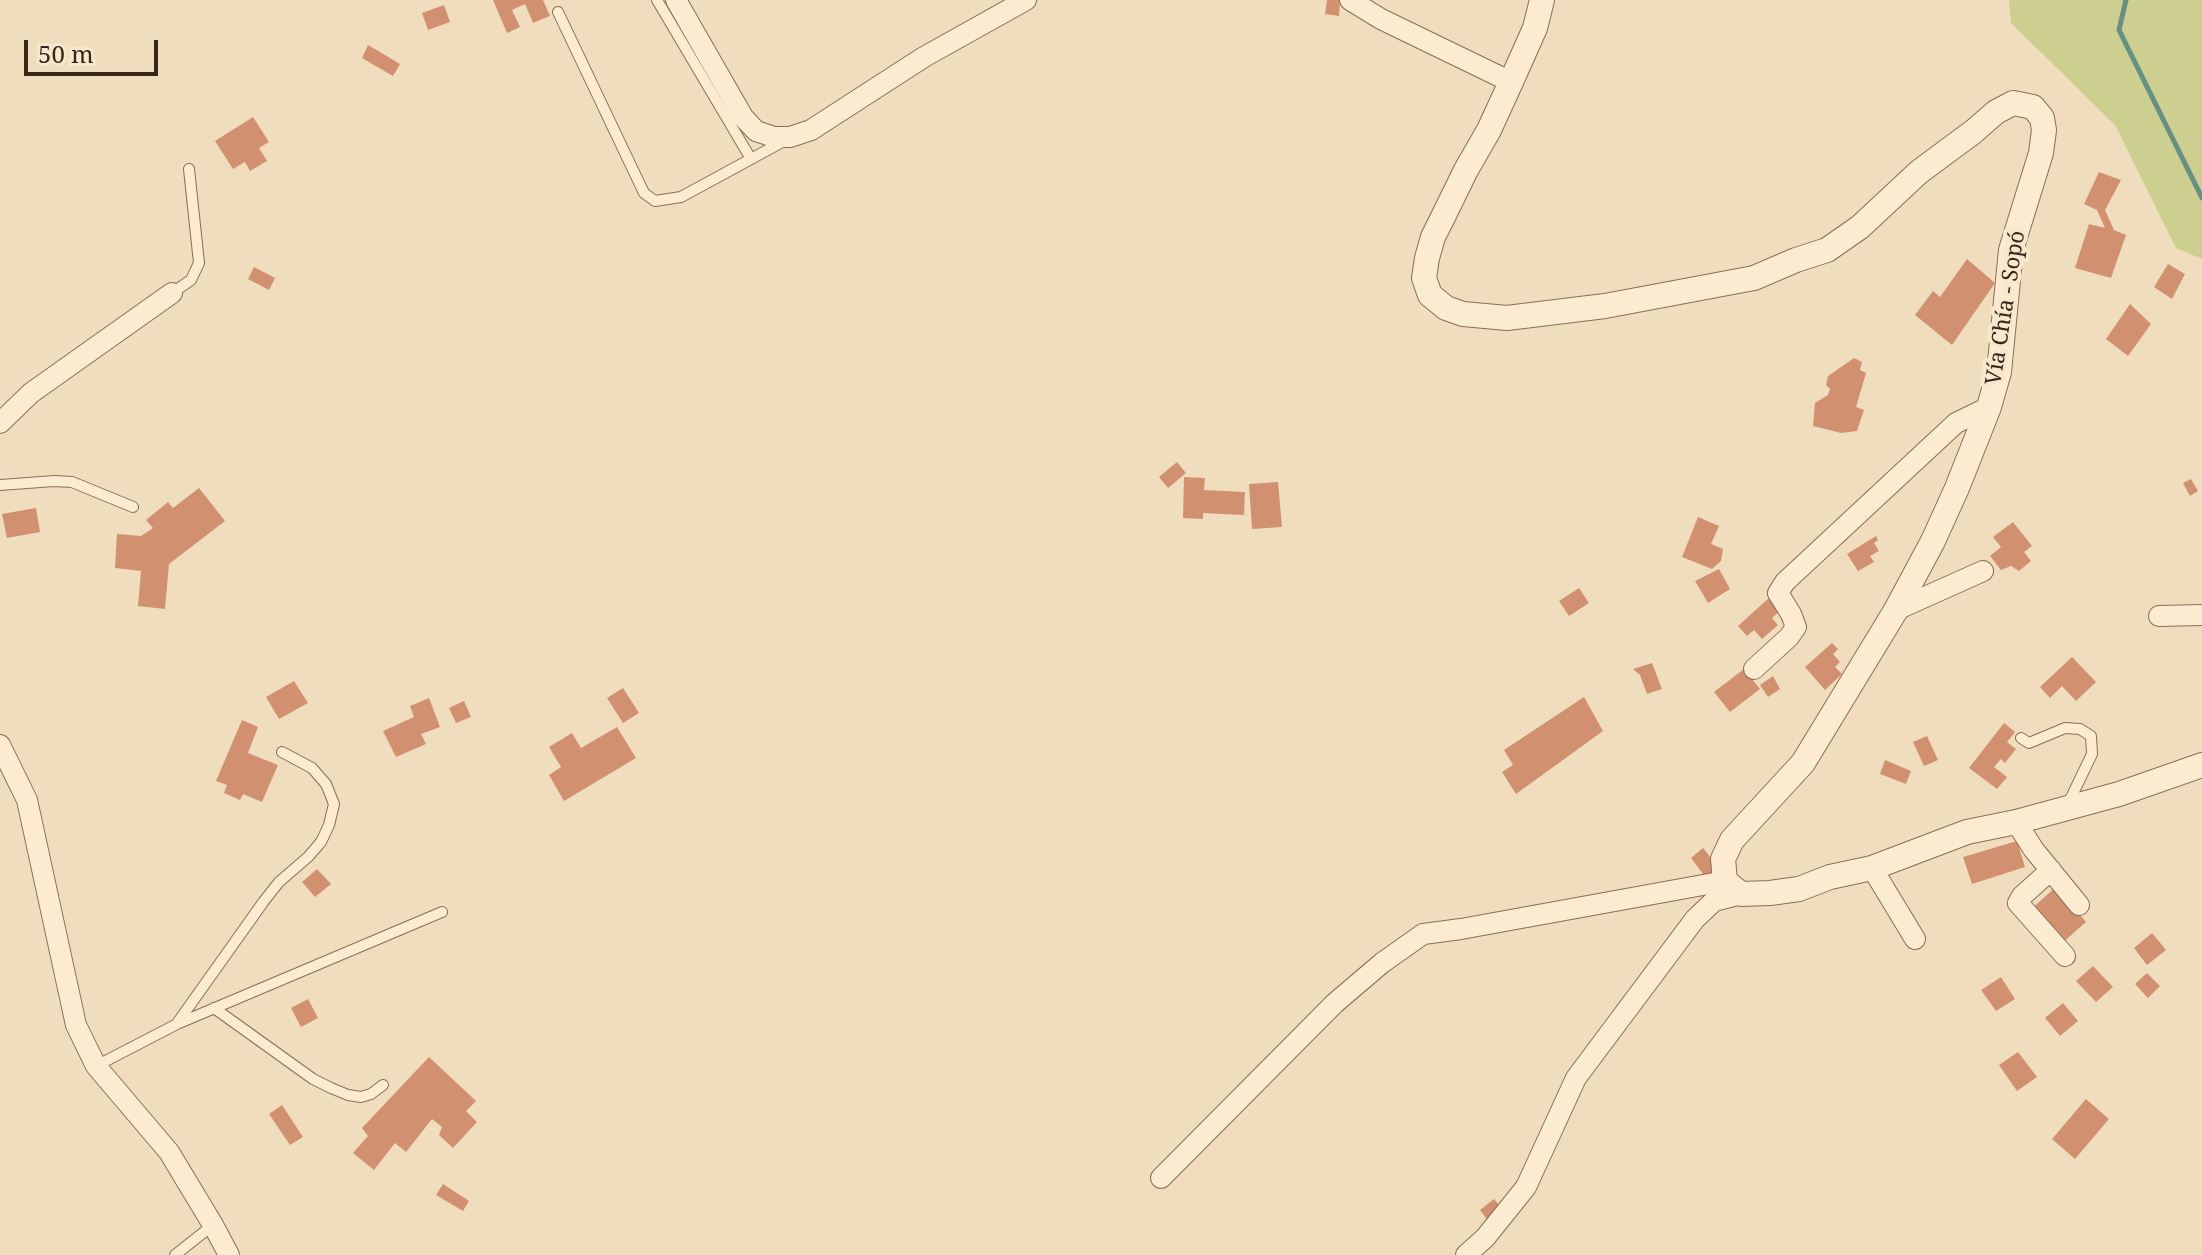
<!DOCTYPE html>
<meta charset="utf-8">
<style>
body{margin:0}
#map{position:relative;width:2202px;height:1255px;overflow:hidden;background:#f0ddbd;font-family:"Noto Serif",serif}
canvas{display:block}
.scale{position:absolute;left:24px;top:40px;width:134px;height:36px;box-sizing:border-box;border:4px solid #37271b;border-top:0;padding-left:10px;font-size:24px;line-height:28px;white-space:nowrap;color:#37271b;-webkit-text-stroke:6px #f7e8cd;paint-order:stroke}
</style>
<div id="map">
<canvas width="2202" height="1255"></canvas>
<div class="scale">50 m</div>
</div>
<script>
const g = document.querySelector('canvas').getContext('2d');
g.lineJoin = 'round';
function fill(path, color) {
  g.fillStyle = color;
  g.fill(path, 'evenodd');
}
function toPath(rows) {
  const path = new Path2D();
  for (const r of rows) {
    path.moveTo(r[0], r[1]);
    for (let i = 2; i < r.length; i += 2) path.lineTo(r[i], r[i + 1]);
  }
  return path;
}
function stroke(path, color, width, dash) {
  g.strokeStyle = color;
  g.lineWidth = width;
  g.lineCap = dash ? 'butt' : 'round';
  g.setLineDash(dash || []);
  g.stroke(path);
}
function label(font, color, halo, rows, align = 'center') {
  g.font = font + ' "Noto Serif",serif';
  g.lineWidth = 8;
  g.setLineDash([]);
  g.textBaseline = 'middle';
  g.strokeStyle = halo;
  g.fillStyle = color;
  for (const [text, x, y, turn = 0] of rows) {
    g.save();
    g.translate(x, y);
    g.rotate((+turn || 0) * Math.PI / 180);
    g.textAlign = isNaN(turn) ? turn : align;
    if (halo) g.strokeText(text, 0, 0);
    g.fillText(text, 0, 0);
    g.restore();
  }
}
const green = toPath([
 [2009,0,2202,0,2202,259,2176,248,2115,125,2011,23]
]);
const stream = toPath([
 [2126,0,2119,30,2202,198]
]);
const building = toPath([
 [493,0,543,0,550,16,533,23,525,4,512,10,520,27,507,33],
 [1327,0,1340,0,1339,16,1325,14],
 [444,5,450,22,428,30,422,13],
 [368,45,400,64,393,76,362,58],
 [253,117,269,142,259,148,267,161,250,171,245,162,233,169,215,141],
 [2099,172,2121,180,2105,210,2114,230,2126,235,2111,278,2075,268,2089,224,2105,228,2097,210,2084,204],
 [1967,259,1995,283,1952,345,1915,315,1933,291,1940,297],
 [2168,264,2185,274,2172,299,2154,287],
 [254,267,275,278,269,290,248,279],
 [2130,304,2151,324,2128,356,2106,339],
 [1854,358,1862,362,1860,370,1866,373,1856,407,1864,410,1857,431,1841,433,1813,426,1815,403,1828,395,1830,389,1826,385,1828,376],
 [1177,462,1186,473,1168,488,1159,477],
 [1184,477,1205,478,1204,490,1245,492,1244,515,1203,513,1203,519,1183,518],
 [2191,479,2198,491,2190,496,2183,483],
 [1278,482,1282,527,1252,529,1249,484],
 [199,488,225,521,169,564,165,609,138,606,141,571,115,568,117,534,141,536,153,528,146,520,168,502,173,508],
 [36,508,40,532,7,538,2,514],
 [1698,517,1719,526,1711,544,1723,549,1721,561,1712,569,1682,557],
 [2013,522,2032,546,2024,552,2031,561,2019,571,2011,566,2001,570,1990,556,2001,547,1993,537],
 [1876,536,1878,540,1874,543,1879,551,1870,556,1874,562,1858,571,1847,554],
 [1719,569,1730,589,1708,603,1695,581],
 [1579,588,1589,603,1569,616,1559,601],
 [1770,597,1782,609,1772,618,1778,625,1762,639,1754,630,1747,636,1738,626],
 [1832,643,1838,649,1833,654,1840,662,1835,667,1842,674,1825,690,1805,667],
 [2072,657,2096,682,2076,701,2062,686,2050,698,2040,687],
 [1652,663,1662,689,1647,694,1640,675,1633,669],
 [1744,669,1760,689,1730,712,1714,692],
 [1773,676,1780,689,1768,697,1760,685],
 [294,681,308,703,279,719,266,697],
 [623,688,639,713,623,723,607,698],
 [1584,697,1603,731,1516,794,1502,772,1513,765,1504,750],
 [429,698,440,727,421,734,426,744,396,757,383,731,414,717,410,706],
 [464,701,471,717,456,723,449,708],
 [242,720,258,727,248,753,278,765,262,802,243,794,240,800,224,793,227,785,216,781],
 [2004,723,2015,732,2007,742,2016,749,2005,763,2001,759,1994,767,2007,777,1997,789,1969,768],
 [617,727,636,758,564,801,549,775,561,767,549,747,572,733,581,748],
 [1927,736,1938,760,1924,766,1913,742],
 [1885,760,1911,771,1906,784,1880,774],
 [2017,841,2025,867,1972,884,1963,857],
 [1703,848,1719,868,1706,878,1691,858],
 [317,869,331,884,315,897,302,882],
 [2056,887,2086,922,2060,945,2030,910],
 [2152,933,2166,950,2147,965,2134,948],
 [2093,966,2113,987,2096,1002,2076,981],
 [2147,973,2160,986,2148,998,2135,984],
 [2001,977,2015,999,1996,1011,1981,990],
 [308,999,318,1018,301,1027,291,1008],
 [2063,1003,2078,1021,2060,1036,2045,1018],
 [2018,1052,2037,1077,2017,1091,1999,1065],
 [429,1057,476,1101,466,1111,477,1122,453,1148,439,1135,442,1127,432,1119,406,1152,395,1143,374,1170,353,1153,368,1136,362,1128],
 [2086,1099,2109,1119,2075,1159,2052,1139],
 [282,1105,303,1137,290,1145,269,1114],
 [443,1184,469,1201,463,1211,436,1195],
 [1494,1199,1504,1211,1489,1222,1480,1210]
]);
const service = toPath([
 [657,0,751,159],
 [558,12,644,193,655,201,681,197,784,141],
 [172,293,191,280,199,263,189,169],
 [0,485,54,481,72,482,133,507],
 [2021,738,2029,743,2065,728,2080,729,2091,736,2092,754,2067,806],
 [214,1008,313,1079,331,1088,348,1095,361,1097,371,1094,383,1085],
 [178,1022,264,901,279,882,308,857,321,842,329,825,334,804,326,784,312,768,282,752],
 [96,1066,177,1024,442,912],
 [175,1255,213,1225]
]);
const minor = toPath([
 [676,0,743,117,756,131,774,137,790,137,811,130,924,57,1026,0],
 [1350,0,1381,19,1511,82],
 [0,423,31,393,172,293],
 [1896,610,1983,571],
 [2159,616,2202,615],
 [1754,669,1789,637,1796,627,1791,614,1778,593,1785,582,1956,423,1989,407],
 [0,745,27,800,76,1025,96,1066,169,1152,213,1225,229,1255],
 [2016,822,2034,850,2079,905],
 [1872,868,1915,939],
 [2051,870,2022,896,2018,903,2065,956],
 [1161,1178,1335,1003,1382,963,1423,934,1461,929,1725,881],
 [1466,1255,1485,1238,1526,1187,1576,1078,1695,919,1714,901,1741,894]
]);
const tertiary = toPath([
 [1542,0,1535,28,1511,82,1489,130,1466,170,1443,217,1433,237,1427,258,1424,278,1430,295,1446,308,1463,314,1507,318,1605,306,1754,278,1796,260,1827,250,1860,227,1919,172,1973,132,1996,112,2013,103,2033,107,2042,118,2044,130,2041,153,2011,250,1999,372,1989,407,1957,488,1933,541,1896,610,1803,763,1732,840,1723,859,1725,881,1741,894,1770,893,1799,889,1830,877,1872,868,1967,832,2016,822,2119,794,2202,765]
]);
const streetNames = [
 ["Vía Chía - Sopó",2006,308,-81]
];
fill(green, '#cccf90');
stroke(stream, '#688f83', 5);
fill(building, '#d19170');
stroke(service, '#896d55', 12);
stroke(minor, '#896d55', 22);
stroke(tertiary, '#896d55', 26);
stroke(service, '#fbebd0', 10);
stroke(minor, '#fbebd0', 20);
stroke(tertiary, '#fbebd0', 24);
label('22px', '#37271b', '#f7e8cd', streetNames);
</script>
